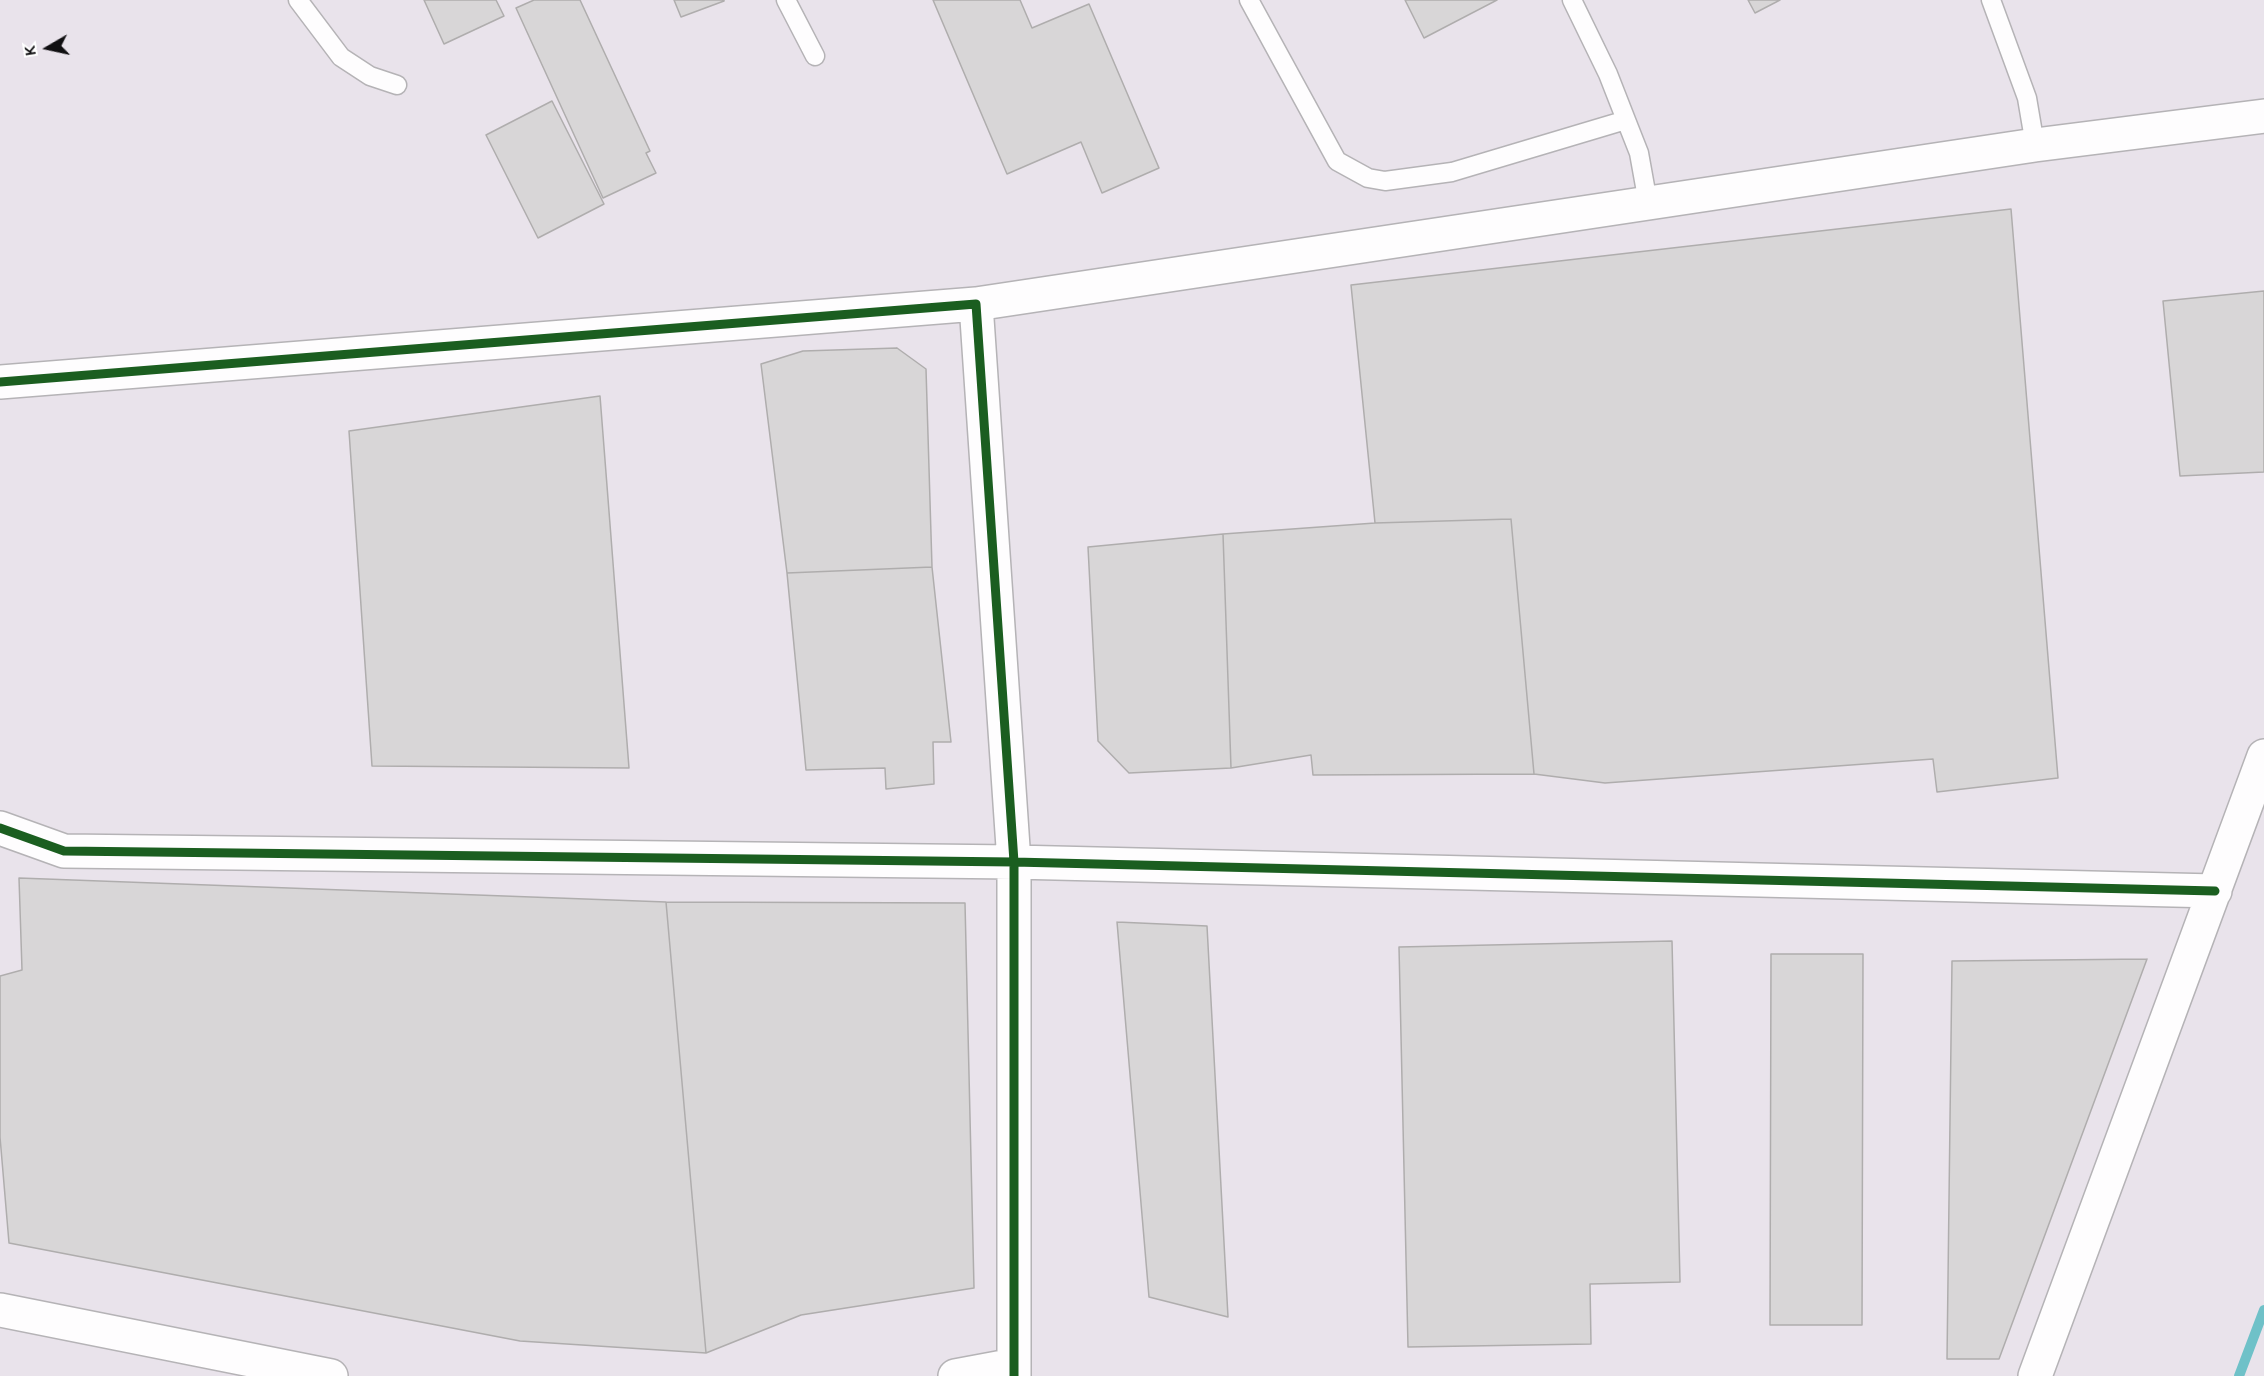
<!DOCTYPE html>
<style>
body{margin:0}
#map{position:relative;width:2264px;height:1376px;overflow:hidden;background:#f6f3f7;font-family:Karla,sans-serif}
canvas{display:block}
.north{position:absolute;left:18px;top:18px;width:60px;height:60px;-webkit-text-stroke:4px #fff;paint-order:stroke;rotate:261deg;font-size:16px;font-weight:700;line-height:24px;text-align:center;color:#100f11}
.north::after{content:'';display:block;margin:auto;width:21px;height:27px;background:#100f11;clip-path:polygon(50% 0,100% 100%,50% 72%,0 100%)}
</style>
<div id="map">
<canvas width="2264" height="1376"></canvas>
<div class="north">K</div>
</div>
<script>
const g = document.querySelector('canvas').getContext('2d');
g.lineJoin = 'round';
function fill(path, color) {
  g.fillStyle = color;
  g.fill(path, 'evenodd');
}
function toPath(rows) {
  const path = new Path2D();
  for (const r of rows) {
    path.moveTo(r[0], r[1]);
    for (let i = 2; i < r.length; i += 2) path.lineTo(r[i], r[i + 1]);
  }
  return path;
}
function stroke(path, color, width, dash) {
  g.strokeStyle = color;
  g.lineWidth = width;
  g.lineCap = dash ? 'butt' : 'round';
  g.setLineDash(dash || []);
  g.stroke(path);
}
const built = toPath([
 [0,0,2264,0,2264,1376,0,1376]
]);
const stream = toPath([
 [2239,1376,2264,1310]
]);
const building = toPath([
 [424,0,496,0,504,16,444,44,424,0],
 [534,0,580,0,650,151,646,153,656,173,603,198,516,8,534,0],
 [674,0,724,0,724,1,681,17,674,0],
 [933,0,1020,0,1032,28,1089,4,1159,168,1102,193,1081,142,1007,174,933,0],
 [1405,0,1497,0,1424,38,1405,0],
 [1748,0,1780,0,1755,13,1748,0],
 [552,101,604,204,538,238,486,135,552,101],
 [2011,209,2058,778,1937,792,1933,759,1605,783,1534,774,1511,519,1375,523,1351,285,2011,209],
 [2264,291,2264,472,2180,476,2163,301,2264,291],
 [897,348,926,369,932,567,787,573,761,364,803,351,897,348],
 [600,396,629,768,372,766,349,431,600,396],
 [1511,519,1534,774,1313,775,1311,755,1231,768,1223,534,1375,523,1511,519],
 [1223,534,1231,768,1129,773,1098,741,1088,547,1223,534],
 [932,567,951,742,933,742,934,784,886,789,885,768,806,770,787,573,932,567],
 [19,878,666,902,706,1353,520,1341,9,1243,0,1137,0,976,22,970,19,878],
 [666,902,965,903,974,1288,801,1315,706,1353,666,902],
 [1117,922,1207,926,1228,1317,1149,1297,1117,922],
 [1672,941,1680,1282,1590,1284,1591,1344,1408,1347,1399,947,1672,941],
 [1771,954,1863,954,1862,1325,1770,1325,1771,954],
 [2147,959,1999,1359,1947,1359,1952,961,2147,959]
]);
const lane = toPath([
 [298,0,341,57,370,76,397,85],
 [786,0,815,56],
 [1249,0,1337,161,1368,178,1385,181,1452,172,1626,120],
 [1572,0,1608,74,1626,120,1639,153,1648,203],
 [1991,0,2027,98,2035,145]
]);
const street = toPath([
 [976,304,2035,145,2264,116],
 [0,382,976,304,1014,862,1014,1376],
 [0,828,64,851,1014,862,2215,891],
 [0,1310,331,1376],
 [955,1376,1014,1365],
 [2035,1376,2264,756]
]);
const cycleway = toPath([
 [0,382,976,304,1014,862,1014,1376],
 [0,828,64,851,1014,862,2215,891]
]);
fill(built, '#e9e3eb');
stroke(stream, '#6fc1c8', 10);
fill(building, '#d8d6d7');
stroke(building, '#afadad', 1.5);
stroke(lane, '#b5b3b6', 21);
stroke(street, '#b5b3b6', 36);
stroke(lane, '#fefdfe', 18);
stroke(street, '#fefdfe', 33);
stroke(cycleway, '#1b5e20', 9);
</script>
